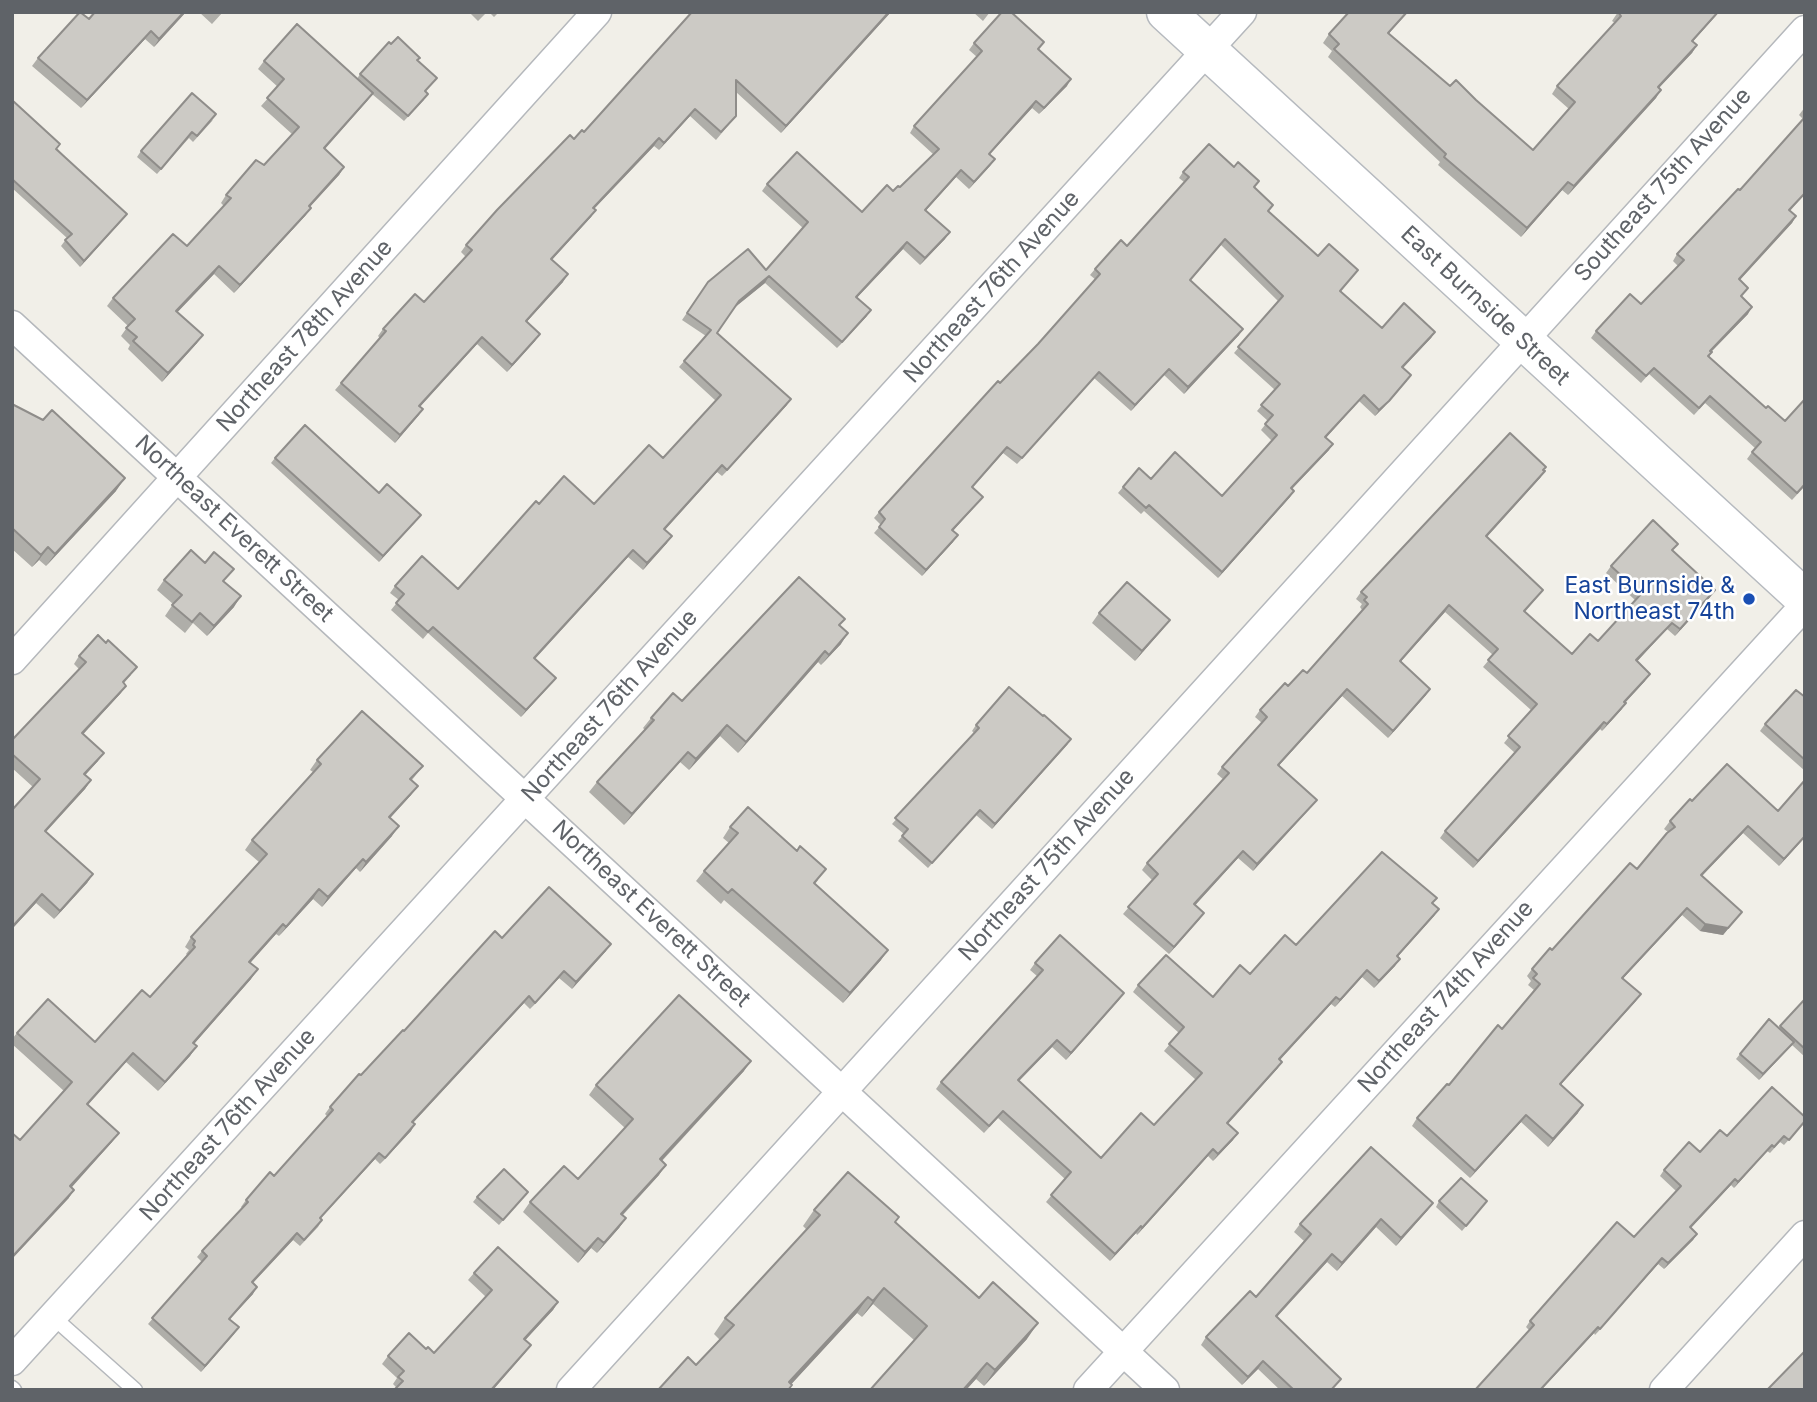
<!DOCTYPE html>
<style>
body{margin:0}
#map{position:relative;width:1817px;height:1402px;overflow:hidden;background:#f1efe8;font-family:Inter,sans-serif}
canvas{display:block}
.frame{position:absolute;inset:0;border:14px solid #5f6368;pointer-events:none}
</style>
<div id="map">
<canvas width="1817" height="1402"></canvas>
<div class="frame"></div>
</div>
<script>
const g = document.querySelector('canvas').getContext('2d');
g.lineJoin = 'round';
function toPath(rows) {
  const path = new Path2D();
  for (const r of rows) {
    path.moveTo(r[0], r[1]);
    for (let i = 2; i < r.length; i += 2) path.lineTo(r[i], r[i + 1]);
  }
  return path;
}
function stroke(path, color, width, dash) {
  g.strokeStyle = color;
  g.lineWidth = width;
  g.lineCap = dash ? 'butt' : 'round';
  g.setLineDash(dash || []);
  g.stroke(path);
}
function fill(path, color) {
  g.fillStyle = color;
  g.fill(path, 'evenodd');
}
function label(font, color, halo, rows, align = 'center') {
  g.font = font + ' Inter,sans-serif';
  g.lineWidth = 5;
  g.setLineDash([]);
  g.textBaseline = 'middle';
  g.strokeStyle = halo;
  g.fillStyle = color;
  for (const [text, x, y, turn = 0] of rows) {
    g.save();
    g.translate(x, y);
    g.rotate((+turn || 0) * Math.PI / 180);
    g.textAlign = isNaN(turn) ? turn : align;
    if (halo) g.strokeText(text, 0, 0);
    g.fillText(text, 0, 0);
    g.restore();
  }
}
const lane = toPath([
 [53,1317,135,1390],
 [12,1388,14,1390]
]);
const street = toPath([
 [12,325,1165,1390],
 [12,660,597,12],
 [12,1361,1242,12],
 [571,1390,1805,30],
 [1088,1390,1805,605],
 [1664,1390,1805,1235]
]);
const secondary = toPath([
 [1166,12,1805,599]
]);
const wall = toPath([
 [95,12,186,12,154,47,145,39,81,108,32,66,38,58,89,19],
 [199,12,223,12,212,24],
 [469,12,487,12,478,21],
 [489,12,499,12,494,17],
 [692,12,891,12,781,133,736,92,736,116,716,140,690,116,659,150,654,146,594,209,591,217,552,260,563,282,527,321,535,341,507,372,477,344,420,407,423,409,418,416,395,443,335,390,380,338,378,336,383,329,424,302,466,257,461,252,466,245,574,139,584,132],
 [973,12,990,12,983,21],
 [1618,12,1719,12,1693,41,1697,45,1692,53,1659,88,1656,98,1568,195,1562,190,1521,237,1438,165,1440,162,1328,57,1332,51,1323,43,1329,34,1389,34,1450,86,1476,100,1533,150,1569,109,1552,94,1557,86,1615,23,1612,21],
 [974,43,1039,50,1067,86,1039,114,1032,108,990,154,995,159,969,189,956,177,926,210,945,239,920,265,903,249,857,297,871,310,866,317,837,348,765,283,734,308,717,333,791,399,786,406,722,476,717,472,665,530,667,543,643,570,628,557,535,659,551,684,521,717,428,633,423,639,391,610,399,600,390,593,395,586,458,589,539,504,594,504,663,458,716,401,679,367,706,336,682,320,708,282,766,270,803,228,762,191,767,184,862,212,900,187,933,154,910,133,914,126,977,57,969,50],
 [264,61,357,79,360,74,418,61,437,78,425,92,424,100,404,121,372,94,367,101,325,149,344,167,339,175,310,207,311,208,305,216,234,293,214,274,177,312,197,343,162,382,128,349,130,345,121,336,128,326,107,306,113,298,187,246,224,206,221,203,226,195,264,165,292,134,261,106,278,87,258,69],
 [12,100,123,219,80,267,61,246,67,238,12,188],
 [1805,107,1805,194,1790,211,1796,216,1792,223,1740,280,1741,297,1748,314,1711,352,1712,352,1709,357,1766,408,1785,421,1805,399,1805,486,1792,500,1747,459,1755,448,1705,403,1694,415,1649,374,1641,383,1591,338,1596,331,1641,304,1678,266,1673,261,1677,254,1740,190,1803,119,1799,115],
 [213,120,193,142,189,138,157,174,137,157,141,151],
 [1183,172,1254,188,1268,212,1318,256,1358,270,1341,291,1382,328,1435,332,1431,338,1403,368,1407,381,1384,407,1375,416,1359,401,1326,438,1329,450,1292,489,1290,497,1218,578,1144,511,1141,514,1118,493,1123,487,1151,479,1222,496,1272,441,1261,430,1268,421,1257,411,1275,390,1234,353,1278,301,1221,245,1190,281,1239,335,1184,394,1164,375,1131,411,1094,378,1017,464,1003,453,972,488,983,497,953,531,953,542,922,576,874,533,881,525,874,518,879,512,1000,383,1038,344,1096,280,1090,275,1095,269,1127,246,1184,182,1179,178],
 [12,404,116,491,46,566,39,560,32,567,12,549],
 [275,458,379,493,421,515,379,562,271,463],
 [1544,470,1540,478,1487,537,1543,590,1525,612,1572,654,1598,641,1635,600,1606,573,1611,566,1673,551,1710,597,1675,636,1667,629,1637,661,1645,681,1625,703,1626,703,1621,710,1602,731,1600,729,1473,868,1440,838,1445,831,1515,753,1504,743,1531,710,1483,667,1493,655,1445,612,1401,661,1426,695,1388,738,1342,696,1279,765,1317,800,1312,806,1253,871,1238,858,1195,905,1204,913,1169,954,1123,914,1152,880,1142,870,1147,863,1224,780,1217,774,1222,767,1262,723,1255,717,1260,710,1288,686,1307,673,1362,610,1360,607,1362,604,1356,599,1361,592],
 [164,580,224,582,234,607,207,636,193,623,185,633,165,616,173,604,157,590],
 [1099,613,1162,630,1135,661,1092,623],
 [840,626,841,644,821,665,818,662,738,753,720,736,689,770,680,762,624,825,589,792,597,782,645,730,643,728,651,718,682,701],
 [79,656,131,675,124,683,126,686,120,694,83,734,98,761,85,775,91,780,85,789,46,832,93,874,87,883,54,919,36,903,12,929,12,810,33,787,12,768,12,740,79,669,74,664],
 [1805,697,1805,771,1760,731,1765,724],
 [976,725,1071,739,992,829,976,815,928,868,898,841,904,834,892,824,974,733,972,731],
 [317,760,423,766,412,780,411,795,390,818,392,836,360,872,356,868,322,907,313,899,279,936,276,934,250,963,251,979,194,1044,190,1056,158,1091,126,1062,88,1105,112,1142,71,1187,74,1190,68,1199,20,1140,64,1091,12,1044,12,1039,17,1033,95,1042,150,997,187,955,186,954,189,950,185,947,191,937,259,862,245,850,252,840,313,772,310,770],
 [1805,780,1805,837,1779,866,1743,833,1702,876,1742,912,1723,935,1700,931,1682,915,1623,978,1641,994,1635,1002,1561,1084,1578,1113,1548,1147,1521,1122,1470,1178,1412,1126,1417,1118,1502,1029,1534,990,1528,985,1531,981,1527,976,1532,969,1552,950,1637,869,1668,832,1664,829,1670,821,1692,801,1778,811],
 [730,827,818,880,815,884,881,960,843,1003,724,900,721,904,696,881,704,871,729,843,723,838],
 [1433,903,1434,916,1397,957,1395,966,1374,988,1362,977,1335,1007,1331,1004,1280,1060,1282,1062,1277,1069,1228,1124,1233,1140,1213,1161,1208,1156,1137,1235,1136,1233,1110,1261,1046,1202,1065,1179,998,1118,984,1133,936,1089,941,1082,1037,976,1030,970,1035,963,1124,993,1066,1060,1052,1047,1019,1081,1101,1158,1154,1125,1196,1080,1164,1051,1179,1033,1133,992,1138,985,1213,997,1296,945],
 [502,938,606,951,572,989,559,978,530,1009,524,1003,413,1123,411,1131,380,1164,375,1159,320,1219,322,1220,318,1227,300,1246,293,1240,253,1283,253,1294,230,1319,234,1334,201,1372,148,1324,202,1262,197,1257,202,1251,242,1208,241,1207,246,1200,274,1176,327,1116,325,1114,330,1107,404,1031],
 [1805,999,1805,1057,1792,1045,1759,1080,1736,1059,1740,1054,1779,1028],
 [744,1071,662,1161,659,1175,623,1215,626,1218,619,1228,597,1253,591,1248,578,1263,523,1212,530,1202,578,1179,625,1128,589,1095,596,1085],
 [1805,1122,1784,1145,1780,1142,1770,1153,1767,1151,1734,1188,1731,1185,1691,1228,1697,1234,1693,1240,1664,1269,1658,1264,1595,1335,1594,1333,1541,1390,1475,1390,1529,1330,1526,1327,1530,1321,1634,1237,1676,1191,1660,1176,1664,1170,1700,1152,1727,1136],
 [528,1192,499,1225,473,1202,477,1197],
 [1439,1201,1483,1206,1462,1231,1436,1207],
 [1433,1203,1427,1211,1396,1246,1376,1227,1337,1271,1327,1262,1277,1317,1332,1390,1280,1390,1258,1369,1242,1385,1201,1345,1206,1337,1256,1297,1304,1241,1294,1232,1300,1224],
 [814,1210,899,1217,895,1222,1027,1339,984,1386,976,1379,966,1390,870,1390,914,1340,873,1304,862,1317,857,1313,791,1384,792,1385,789,1390,658,1390,696,1365,720,1340,714,1334,725,1318,807,1230,803,1226],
 [474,1273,558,1302,553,1310,525,1340,525,1353,396,1387,393,1384,397,1378,382,1364,388,1356,426,1349,434,1353,486,1297,468,1280]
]);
const shadedWall = toPath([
 [184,12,186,12,154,47,159,39],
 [889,12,891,12,781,133,786,126],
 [1407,12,1408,12,1382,41,1388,33],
 [1718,12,1719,12,1686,49,1692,41],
 [151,31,145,39,81,108,87,100],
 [1697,45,1692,53,1652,95,1658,87],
 [1071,79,1067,86,1039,114,1044,108],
 [1661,90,1656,98,1568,195,1574,186],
 [373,93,367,101,318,156,324,148],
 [1036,101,1032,108,984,160,989,154],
 [695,109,690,116,659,150,664,143],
 [659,138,654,146,588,215,593,208],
 [995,159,990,166,969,189,974,182],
 [344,167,339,175,303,214,309,206],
 [961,170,956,177,920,217,925,210],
 [1568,182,1562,190,1521,237,1527,228],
 [311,208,305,216,234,293,240,285],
 [596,210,591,217,546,266,551,259],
 [127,214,123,219,80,267,84,261],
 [1796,216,1792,223,1734,286,1739,279],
 [950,232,945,239,920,265,925,258],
 [907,242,903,249,852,303,856,297],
 [219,266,214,274,171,319,176,311],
 [568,274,563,282,521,328,526,321],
 [769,276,765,283,734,308,739,301],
 [1752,307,1748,314,1706,357,1710,351],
 [871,310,866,317,837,348,842,342],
 [1243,329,1239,335,1184,394,1188,387],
 [1435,332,1431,338,1398,373,1402,367],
 [540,334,535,341,507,372,512,365],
 [203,335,197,343,162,382,168,373],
 [482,337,477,344,414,413,419,406],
 [1169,369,1164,375,1131,411,1135,405],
 [1099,372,1094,378,1017,464,1022,458],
 [1411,375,1384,407,1375,416,1379,410],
 [1364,395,1359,401,1321,443,1325,437],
 [791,399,786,406,722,476,727,470],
 [423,409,418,416,395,443,400,435],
 [1333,444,1329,450,1287,494,1291,488],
 [1007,447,1003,453,967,493,972,487],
 [722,465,717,472,659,536,664,529],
 [1545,471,1540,478,1481,543,1486,536],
 [125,478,116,491,46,566,55,554],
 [1294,491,1290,497,1218,578,1222,572],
 [983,497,978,503,948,536,952,530],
 [421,515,417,520,379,562,383,556],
 [958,535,953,542,922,576,926,570],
 [672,536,667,543,643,570,647,563],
 [48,547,39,560,32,567,41,555],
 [633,550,628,557,529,665,534,658],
 [1715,590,1710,597,1675,636,1680,629],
 [241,596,234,607,207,636,214,626],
 [1449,605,1445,612,1395,668,1400,661],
 [1170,620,1162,630,1135,661,1142,651],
 [1672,623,1667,629,1632,667,1636,660],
 [848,633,841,644,821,665,829,655],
 [825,651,818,662,738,753,746,742],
 [1650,674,1645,681,1619,709,1624,702],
 [556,678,551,684,521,717,526,710],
 [126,686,120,694,76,742,82,733],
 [1347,689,1342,696,1273,772,1278,765],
 [1430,689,1426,695,1388,738,1393,731],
 [1626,703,1621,710,1602,731,1607,724],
 [1604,722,1600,729,1473,868,1478,861],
 [727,725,720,736,689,770,696,759],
 [1071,739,1067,745,992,829,995,824],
 [688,752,680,762,624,825,632,814],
 [104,753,98,761,78,783,84,774],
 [91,780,85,789,39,839,45,831],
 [418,786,411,795,382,827,389,817],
 [1317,800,1312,806,1253,871,1257,864],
 [399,826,392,836,360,872,366,862],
 [1748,826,1743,833,1696,882,1701,875],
 [1805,836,1805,837,1779,866,1784,859],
 [1243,851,1238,858,1190,911,1194,904],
 [363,859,356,868,322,907,328,897],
 [93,874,87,883,54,919,60,911],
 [319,889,313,899,279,936,286,927],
 [42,894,36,903,12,929,12,927],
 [1687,908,1682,915,1617,985,1622,978],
 [1439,909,1434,916,1392,963,1397,956],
 [1742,912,1723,935,1700,931,1705,924],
 [1204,913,1199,920,1169,954,1174,947],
 [283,924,276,934,243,971,249,962],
 [611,944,606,951,572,989,576,982],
 [888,950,881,960,843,1003,850,993],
 [1400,959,1395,966,1374,988,1379,981],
 [258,969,251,979,186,1053,193,1043],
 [1367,970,1362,977,1335,1007,1340,1000],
 [564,971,559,978,530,1009,535,1003],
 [1124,993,1119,1000,1066,1060,1071,1053],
 [1641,994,1635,1002,1555,1091,1560,1084],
 [529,996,524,1003,408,1128,412,1122],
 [1336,997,1331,1004,1274,1066,1279,1059],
 [1057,1040,1052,1047,1013,1087,1018,1080],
 [1794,1042,1790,1047,1759,1080,1763,1074],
 [197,1046,190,1056,158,1091,165,1082],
 [133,1053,126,1062,80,1113,87,1104],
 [751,1061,744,1071,653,1170,660,1159],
 [1282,1062,1277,1069,1222,1130,1227,1123],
 [1583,1105,1578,1113,1548,1147,1553,1139],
 [1526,1115,1521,1122,1470,1178,1475,1171],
 [415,1124,411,1131,380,1164,385,1158],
 [119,1133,112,1142,64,1196,70,1186],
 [1238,1133,1233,1140,1213,1161,1218,1154],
 [1772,1145,1767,1151,1734,1188,1738,1182],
 [1213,1149,1208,1156,1137,1235,1142,1228],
 [379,1153,375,1159,315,1224,320,1218],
 [666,1165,659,1175,614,1224,621,1214],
 [1735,1179,1731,1185,1686,1233,1690,1227],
 [74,1190,68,1199,12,1259,12,1257],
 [1433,1203,1427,1211,1396,1246,1401,1238],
 [626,1218,619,1228,597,1253,604,1243],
 [1381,1219,1376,1227,1337,1271,1342,1263],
 [1141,1226,1136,1233,1110,1261,1115,1254],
 [297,1233,293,1240,247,1289,252,1282],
 [1697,1234,1693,1240,1664,1269,1668,1263],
 [598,1238,591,1248,578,1263,585,1252],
 [1332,1254,1327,1262,1270,1324,1276,1316],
 [1662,1258,1658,1264,1595,1335,1600,1329],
 [257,1287,253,1294,224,1325,229,1319],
 [884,1288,873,1304,862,1317,873,1301],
 [868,1297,857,1313,786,1390,789,1382],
 [558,1302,553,1310,519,1347,524,1339],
 [1038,1323,1027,1339,984,1386,995,1370],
 [239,1327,234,1334,201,1372,205,1366],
 [1598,1327,1594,1333,1541,1390,1540,1390],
 [531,1345,525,1353,493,1390,491,1390],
 [1263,1361,1258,1369,1242,1385,1248,1377],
 [987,1363,976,1379,966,1390,963,1390]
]);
const building = toPath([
 [80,12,89,19,95,12,184,12,159,39,151,31,87,100,38,58,80,12],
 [692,12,889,12,786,126,736,80,736,116,721,132,695,109,664,143,659,138,593,208,596,210,551,259,568,274,526,321,540,334,512,365,482,337,419,406,423,409,400,435,341,383,386,331,383,329,415,294,424,302,472,250,466,245,497,210,570,135,574,139,582,130,584,132,692,12],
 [1002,12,1011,12,1044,42,1038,49,1071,79,1044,108,1036,101,989,154,995,159,974,182,961,170,925,210,950,232,925,258,907,242,856,297,871,310,842,342,769,276,739,301,717,333,791,399,727,470,722,465,664,529,672,536,647,563,633,550,534,658,556,678,526,710,433,627,428,632,396,603,404,594,395,586,422,556,458,589,536,501,539,504,564,476,594,504,649,445,663,458,721,395,684,361,711,330,687,313,708,282,748,249,766,270,808,222,767,184,797,152,862,212,887,185,893,191,898,186,900,187,939,149,914,126,982,51,974,43,1002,12],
 [1349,12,1407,12,1388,33,1450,86,1456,80,1476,100,1533,150,1575,102,1557,86,1621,16,1618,12,1718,12,1692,41,1697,45,1658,87,1661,90,1574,186,1568,182,1527,228,1444,157,1446,154,1334,49,1339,44,1329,34,1349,12],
 [297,24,373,93,324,148,344,167,309,206,311,208,240,285,219,266,176,311,203,335,168,373,133,341,137,337,126,328,135,319,113,298,173,234,187,246,231,198,226,195,256,160,264,165,299,127,267,98,284,79,264,61,297,24],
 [398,37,420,58,417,60,437,78,425,91,428,94,408,116,360,74,389,42,391,44,398,37],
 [192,93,216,114,197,136,192,132,161,169,141,151,192,93],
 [12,100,60,144,56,149,127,214,84,261,65,240,72,234,12,179,12,100],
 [1805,117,1805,193,1789,210,1796,216,1739,279,1748,288,1741,296,1752,307,1710,351,1712,352,1708,356,1766,408,1768,406,1785,421,1805,399,1805,484,1797,493,1752,452,1761,442,1710,396,1699,408,1654,368,1646,376,1596,331,1630,294,1641,304,1684,260,1677,254,1738,189,1740,190,1805,117],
 [1209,144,1234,167,1238,162,1259,181,1254,187,1273,205,1268,211,1318,256,1329,244,1358,270,1340,291,1382,328,1404,303,1435,332,1402,367,1411,375,1389,401,1379,410,1364,395,1325,437,1333,444,1291,488,1294,491,1222,572,1149,505,1146,508,1123,487,1139,468,1151,479,1175,452,1222,496,1277,435,1265,424,1273,415,1261,405,1280,384,1238,347,1283,296,1225,239,1190,280,1243,329,1188,387,1169,369,1135,405,1099,372,1022,458,1007,447,972,487,983,497,952,530,958,535,926,570,879,527,885,519,879,512,998,381,1000,383,1038,344,1100,274,1095,269,1121,240,1127,246,1189,177,1183,172,1209,144],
 [12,404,43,420,52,410,125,478,55,554,48,547,41,555,12,528,12,404],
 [305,425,379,493,387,484,421,515,383,556,275,458,305,425],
 [1510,433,1546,467,1543,470,1545,471,1486,536,1543,590,1524,611,1572,654,1590,634,1598,641,1641,594,1611,566,1653,520,1678,544,1672,550,1715,590,1680,629,1672,623,1636,660,1650,674,1624,702,1626,703,1607,724,1604,722,1478,861,1445,831,1520,747,1508,736,1537,704,1488,660,1498,649,1449,605,1400,661,1430,689,1393,731,1347,689,1278,765,1317,800,1257,864,1243,851,1194,904,1204,913,1174,947,1128,907,1158,874,1147,863,1229,773,1222,767,1267,717,1260,710,1285,683,1288,686,1303,670,1307,673,1368,604,1364,600,1367,597,1361,592,1510,433],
 [191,550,205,563,214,552,234,569,223,581,241,596,214,626,200,613,192,622,172,605,182,595,164,580,191,550],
 [799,577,845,619,839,625,848,633,829,655,825,651,746,742,727,725,696,759,688,752,632,814,597,782,654,720,651,718,673,693,682,701,799,577],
 [1127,582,1170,620,1142,651,1099,613,1127,582],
 [98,635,106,643,108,640,137,667,123,682,126,686,82,733,104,753,84,774,91,780,45,831,93,874,60,911,42,894,12,927,12,810,40,779,12,754,12,740,86,662,79,656,98,635],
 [1009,687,1043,716,1044,715,1071,739,995,824,980,810,932,863,902,836,908,829,895,818,979,728,976,725,1009,687],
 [1796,690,1805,697,1805,760,1765,724,1796,690],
 [362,711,423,766,410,779,418,786,389,817,399,826,366,862,363,859,328,897,319,889,286,927,283,924,249,962,258,969,193,1043,197,1046,165,1082,133,1053,87,1104,119,1133,70,1186,74,1190,12,1257,12,1133,20,1140,72,1082,17,1033,48,999,95,1042,142,990,150,997,195,947,193,945,195,941,191,937,267,854,252,840,321,764,317,760,362,711],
 [1727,764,1778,811,1805,780,1805,836,1784,859,1748,826,1701,875,1742,912,1728,928,1705,924,1687,908,1622,978,1641,994,1560,1084,1583,1105,1553,1139,1526,1115,1475,1171,1417,1118,1447,1084,1449,1085,1498,1025,1502,1029,1540,984,1533,978,1537,974,1532,969,1550,948,1552,950,1630,863,1637,869,1667,833,1675,827,1670,821,1690,799,1692,801,1727,764],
 [748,807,797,851,800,846,826,869,814,883,888,950,850,993,732,889,728,893,704,871,738,833,730,827,748,807],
 [1382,852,1437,898,1432,903,1439,909,1397,956,1400,959,1379,981,1367,970,1340,1000,1336,997,1279,1059,1282,1062,1227,1123,1238,1133,1218,1154,1213,1149,1142,1228,1141,1226,1115,1254,1051,1195,1071,1172,1003,1111,989,1126,941,1082,1043,970,1035,963,1060,935,1124,993,1071,1053,1057,1040,1018,1080,1101,1158,1141,1113,1154,1125,1202,1073,1169,1044,1184,1027,1138,985,1166,955,1213,997,1240,965,1250,974,1285,935,1296,945,1382,852],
 [549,887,611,944,576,982,564,971,535,1003,529,996,412,1122,415,1124,385,1158,379,1153,320,1218,322,1220,304,1240,297,1233,252,1282,257,1287,229,1319,239,1327,205,1366,152,1318,207,1256,202,1251,248,1202,246,1200,270,1172,274,1176,333,1110,330,1107,359,1074,361,1075,403,1030,404,1031,495,931,502,938,549,887],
 [679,995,751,1061,660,1159,666,1165,621,1214,626,1218,604,1243,598,1238,585,1252,530,1202,564,1166,578,1179,633,1119,596,1085,679,995],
 [1805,999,1805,1049,1780,1026,1805,999],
 [1769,1019,1794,1042,1763,1074,1740,1054,1769,1019],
 [1772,1087,1805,1117,1805,1121,1789,1140,1784,1136,1774,1147,1772,1145,1738,1182,1735,1179,1690,1227,1697,1234,1668,1263,1662,1258,1600,1329,1598,1327,1540,1390,1475,1390,1534,1325,1530,1321,1617,1222,1634,1237,1681,1186,1664,1170,1689,1142,1700,1152,1720,1130,1727,1136,1772,1087],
 [1371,1147,1433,1203,1401,1238,1381,1219,1342,1263,1332,1254,1276,1316,1341,1379,1331,1390,1294,1390,1263,1361,1248,1377,1206,1337,1250,1291,1256,1297,1311,1234,1300,1224,1371,1147],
 [504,1169,528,1192,503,1220,477,1197,504,1169],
 [848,1172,899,1217,895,1222,979,1298,993,1282,1038,1323,995,1370,987,1363,963,1390,870,1390,927,1326,884,1288,873,1301,868,1297,789,1382,792,1385,788,1390,658,1390,688,1357,696,1365,734,1325,725,1318,820,1215,814,1210,848,1172],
 [1461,1178,1487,1201,1466,1226,1439,1201,1461,1178],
 [498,1247,558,1302,524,1339,531,1345,491,1390,394,1390,403,1381,398,1377,404,1371,388,1356,409,1333,426,1349,428,1347,434,1353,492,1290,474,1273,498,1247],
 [1805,1351,1805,1390,1767,1390,1805,1351]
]);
const markers = [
 [1749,599,7,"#1a4fb4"]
];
const streetNames = [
 ["Southeast 75th Avenue",1663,185,-48],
 ["Northeast 76th Avenue",992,287,-48],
 ["East Burnside Street",1485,306,43],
 ["Northeast 78th Avenue",305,336,-48],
 ["Northeast Everett Street",234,529,43],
 ["Northeast 76th Avenue",610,706,-48],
 ["Northeast 75th Avenue",1047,865,-48],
 ["Northeast Everett Street",651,914,43],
 ["Northeast 74th Avenue",1446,997,-48],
 ["Northeast 76th Avenue",228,1125,-48]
];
const transitNames = [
 ["East Burnside &",1735,586],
 ["Northeast 74th",1735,612]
];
stroke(lane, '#b5b8bc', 17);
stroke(street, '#b5b8bc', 31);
stroke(secondary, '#b6babf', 41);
stroke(lane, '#fff', 14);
stroke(street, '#fff', 28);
stroke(secondary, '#fff', 38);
fill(wall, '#afaea9');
fill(shadedWall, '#8f8d8a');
fill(building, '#cccac5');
stroke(building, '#8f8d8a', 2);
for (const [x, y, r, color] of markers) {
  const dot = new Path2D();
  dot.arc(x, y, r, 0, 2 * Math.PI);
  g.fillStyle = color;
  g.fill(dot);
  stroke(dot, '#fff', 2.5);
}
label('23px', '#5f6368', '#fff', streetNames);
label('23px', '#164399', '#fff', transitNames, 'right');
</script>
